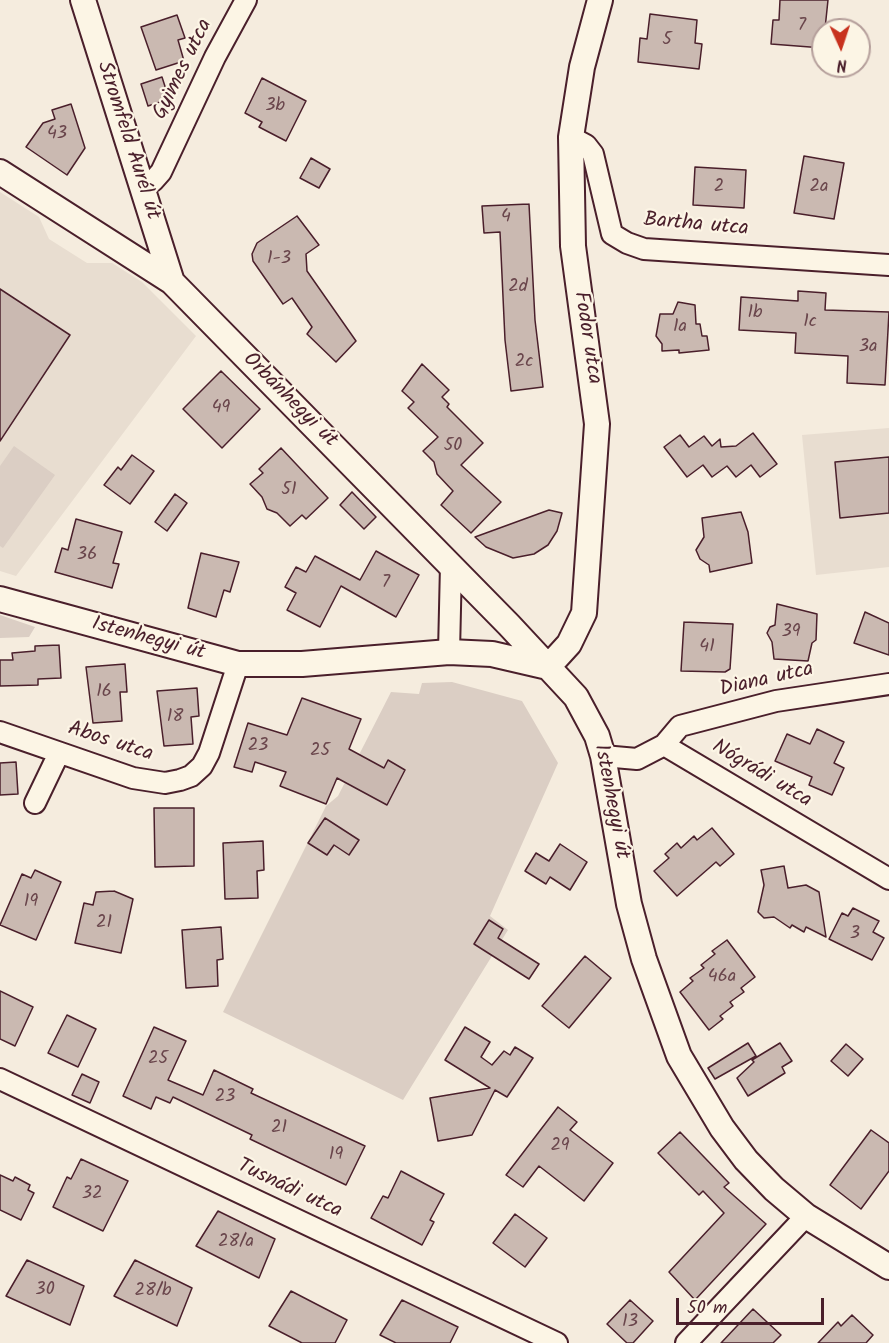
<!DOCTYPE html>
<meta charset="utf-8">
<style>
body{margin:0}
#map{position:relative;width:889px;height:1343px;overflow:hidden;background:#f5ecde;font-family:Kalam,sans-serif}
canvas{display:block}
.north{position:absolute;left:811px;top:18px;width:60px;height:60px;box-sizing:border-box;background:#fcf5e5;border:2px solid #b59f9b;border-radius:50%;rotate:177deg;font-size:16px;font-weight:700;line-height:24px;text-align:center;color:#4a1f2b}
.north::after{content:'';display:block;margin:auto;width:21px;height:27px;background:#c8321e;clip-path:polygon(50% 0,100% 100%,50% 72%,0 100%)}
.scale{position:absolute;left:676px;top:1298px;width:148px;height:27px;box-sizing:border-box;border:3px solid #4a1f2b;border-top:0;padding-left:8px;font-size:18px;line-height:21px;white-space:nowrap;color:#4a1f2b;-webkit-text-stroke:4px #fcf5e5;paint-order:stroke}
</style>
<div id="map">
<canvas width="889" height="1343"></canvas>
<div class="north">N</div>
<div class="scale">50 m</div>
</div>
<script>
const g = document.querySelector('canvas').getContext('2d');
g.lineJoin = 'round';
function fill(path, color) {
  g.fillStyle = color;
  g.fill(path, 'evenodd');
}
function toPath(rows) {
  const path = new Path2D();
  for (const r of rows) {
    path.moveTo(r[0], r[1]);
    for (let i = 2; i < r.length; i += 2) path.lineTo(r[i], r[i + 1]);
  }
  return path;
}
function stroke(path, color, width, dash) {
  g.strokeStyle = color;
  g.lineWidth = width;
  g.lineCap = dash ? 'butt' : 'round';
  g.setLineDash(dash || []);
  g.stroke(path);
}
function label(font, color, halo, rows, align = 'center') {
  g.font = font + ' Kalam,sans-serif';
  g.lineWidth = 4.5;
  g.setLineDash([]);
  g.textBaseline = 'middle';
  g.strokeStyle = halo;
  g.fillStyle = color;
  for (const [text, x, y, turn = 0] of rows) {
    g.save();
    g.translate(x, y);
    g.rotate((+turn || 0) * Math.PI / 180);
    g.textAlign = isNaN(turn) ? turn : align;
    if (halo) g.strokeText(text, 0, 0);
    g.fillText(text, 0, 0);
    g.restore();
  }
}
const built = toPath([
 [0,192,39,217,49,239,87,263,112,263,142,282,196,336,16,576,0,571],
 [889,428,889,567,816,575,802,435]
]);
const green = toPath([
 [14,446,55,475,3,548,0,546,0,466],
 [0,615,35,627,29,637,0,638],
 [452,682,522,701,558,763,490,916,508,930,403,1100,223,1012,326,806,338,796,391,692,419,694,422,683]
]);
const building = toPath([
 [780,0,828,0,823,48,771,44,773,20,779,20,780,0],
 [650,14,697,20,695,43,702,44,699,69,638,62,640,38,647,39,650,14],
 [177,15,185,38,178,40,184,61,156,70,141,27,177,15],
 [162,77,169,99,148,106,141,84,162,77],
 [262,78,306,101,286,141,259,127,262,122,245,113,262,78],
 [71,104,85,148,67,175,26,147,43,123,55,119,52,110,71,104],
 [804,156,844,163,834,219,794,213,804,156],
 [311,158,330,169,319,188,300,178,311,158],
 [695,167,746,170,744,208,693,205,695,167],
 [529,204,535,320,543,387,511,391,505,340,500,232,484,233,482,206,529,204],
 [297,216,319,245,306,254,307,271,356,341,336,362,307,334,312,327,292,298,283,304,253,261,252,254,257,243,297,216],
 [0,289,70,335,0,441,0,289],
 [798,291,826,293,825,310,889,312,885,385,847,383,848,356,795,353,796,333,739,330,741,297,798,301,798,291],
 [678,302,695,305,696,324,700,324,702,336,707,336,709,350,679,353,679,350,662,351,662,344,656,336,660,314,673,314,678,302],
 [422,364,449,390,442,397,449,404,447,407,483,443,461,465,501,502,471,533,441,505,453,491,437,474,434,462,423,451,438,437,408,408,414,402,402,391,422,364],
 [221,371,260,409,222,448,183,409,221,371],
 [753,433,777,464,760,477,751,465,736,477,727,466,712,477,703,465,687,477,664,447,680,435,689,447,704,436,712,446,720,439,721,447,736,446,753,433],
 [281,448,328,498,306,519,302,515,290,526,277,513,267,509,262,497,250,484,263,473,259,469,281,448],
 [132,455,154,471,130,504,104,485,118,467,121,470,132,455],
 [889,457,889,513,840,518,835,462,889,457],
 [352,492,376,517,364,529,340,505,352,492],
 [175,494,187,503,167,531,155,522,175,494],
 [549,510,562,513,557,531,548,545,534,554,513,558,486,547,475,537,549,510],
 [741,512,748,532,752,563,710,572,709,565,700,559,696,550,704,537,702,518,741,512],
 [76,519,122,532,113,563,119,564,112,588,55,572,62,548,68,550,76,519],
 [376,551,419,575,396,617,341,586,320,627,287,610,296,593,285,587,296,567,306,572,315,556,360,580,376,551],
 [201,553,239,562,230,592,224,590,216,617,188,608,201,553],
 [777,604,817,614,816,640,812,643,808,661,774,659,772,642,767,633,770,627,775,625,777,604],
 [865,612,889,623,889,655,854,643,865,612],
 [684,622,733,624,730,669,725,672,681,671,684,622],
 [59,645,61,678,38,679,38,685,0,686,0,660,13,660,12,653,35,651,35,646,59,645],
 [125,664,127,692,120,692,122,721,93,723,86,667,125,664],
 [197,688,199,716,191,717,193,744,164,746,157,691,197,688],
 [302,698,361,719,349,749,384,768,388,760,405,770,387,805,337,778,326,804,280,786,286,772,255,762,252,772,234,767,248,723,287,735,302,698],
 [817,729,844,742,834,763,844,768,832,795,809,785,812,777,775,761,787,734,810,744,817,729],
 [16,762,18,794,0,795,0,763,16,762],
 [154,808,194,808,194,866,155,867,154,808],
 [325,818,359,840,349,855,334,845,327,855,308,843,325,818],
 [712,828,734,854,720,866,716,862,677,896,654,871,669,858,665,854,677,843,681,848,694,836,697,840,712,828],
 [263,841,264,870,257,871,258,898,225,899,223,843,263,841],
 [560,844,587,862,570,890,550,877,546,884,525,871,536,853,549,861,560,844],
 [784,866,788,888,806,885,819,892,826,937,806,927,804,932,792,925,790,928,774,917,764,918,758,912,764,885,761,870,784,866],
 [35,870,61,882,36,940,0,925,22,874,31,878,35,870],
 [114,891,133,899,121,953,75,943,84,903,93,905,96,892,114,891],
 [853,908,879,921,873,932,884,938,872,960,829,939,842,913,848,916,853,908],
 [489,920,503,929,498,938,539,964,529,979,474,944,489,920],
 [221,927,223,959,217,960,218,986,186,988,182,930,221,927],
 [727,940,755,977,741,988,744,992,730,1002,733,1006,720,1016,723,1019,709,1030,680,992,693,981,690,978,704,968,701,965,715,954,712,951,727,940],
 [585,956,611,978,569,1028,542,1006,585,956],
 [0,991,33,1007,15,1046,0,1039,0,991],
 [67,1015,96,1029,78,1067,48,1053,67,1015],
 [154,1027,186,1041,168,1080,203,1095,214,1070,253,1089,251,1093,365,1146,346,1185,250,1139,252,1135,173,1097,170,1103,156,1097,151,1109,123,1096,154,1027],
 [465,1027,490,1042,481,1057,492,1065,504,1051,510,1055,515,1047,533,1058,507,1097,495,1090,472,1135,438,1141,430,1098,490,1088,445,1060,465,1027],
 [748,1043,756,1056,715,1079,708,1068,748,1043],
 [780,1043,792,1061,782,1067,785,1073,748,1096,737,1078,754,1062,752,1060,780,1043],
 [846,1044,863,1059,848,1076,831,1061,846,1044],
 [82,1074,99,1082,90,1103,72,1095,82,1074],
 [558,1107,577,1122,570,1130,613,1163,584,1201,539,1166,523,1187,506,1175,558,1107],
 [871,1130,889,1143,889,1171,861,1209,830,1185,871,1130],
 [680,1132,729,1183,724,1187,766,1224,695,1300,669,1272,724,1213,703,1191,699,1195,658,1153,680,1132],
 [81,1159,128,1181,103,1231,53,1207,67,1177,71,1179,81,1159],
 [401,1171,444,1194,430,1220,434,1222,422,1245,371,1218,383,1196,388,1198,401,1171],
 [0,1175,13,1181,15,1177,30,1185,28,1190,34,1193,21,1220,0,1210,0,1175],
 [218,1211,275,1239,259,1278,196,1246,218,1211],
 [515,1214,547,1238,525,1267,493,1243,515,1214],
 [27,1260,84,1286,70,1325,6,1296,27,1260],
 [135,1260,192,1288,177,1326,114,1296,135,1260],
 [291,1291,347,1320,335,1343,302,1343,269,1326,291,1291],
 [402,1300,458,1327,450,1343,396,1343,380,1335,402,1300],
 [630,1300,653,1321,633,1343,627,1343,607,1324,630,1300],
 [753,1309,781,1335,773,1343,721,1343,753,1309],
 [852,1315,873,1335,866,1343,818,1343,838,1322,841,1326,852,1315]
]);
const minor = toPath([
 [571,137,586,145,593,154,612,234,627,243,644,249,889,265],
 [141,185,153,181,161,172,215,57,246,0],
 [449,652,451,565],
 [0,732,133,778,165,783,180,780,191,776,202,766,209,753,238,664],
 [664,745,889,879],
 [603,756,637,759,664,745,680,726,776,701,889,684],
 [35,803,59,753],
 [0,1079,557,1343],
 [686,1343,806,1216]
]);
const tertiary = toPath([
 [83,0,172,282],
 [0,172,172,282,509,625,576,697,597,736,603,756,629,904,644,959,679,1056,722,1128,746,1160,774,1189,806,1216,889,1267],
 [0,599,238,664,302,664,449,652,492,654,548,667],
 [548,667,569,644,584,613,597,424,573,246,571,137,582,67,600,0]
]);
const numberNames = [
 ["7",802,27],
 ["5",667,41],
 ["3b",275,107],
 ["43",57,135],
 ["2",719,188],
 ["2a",819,188],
 ["4",506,218],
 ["1-3",279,260],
 ["2d",518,288],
 ["1b",755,314],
 ["1c",810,323],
 ["1a",680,328],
 ["3a",868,348],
 ["2c",524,363],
 ["49",221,409],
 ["50",453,447],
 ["51",289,491],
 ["36",87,556],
 ["7",386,584],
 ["39",791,633],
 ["41",707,648],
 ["16",104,693],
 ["18",175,718],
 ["23",258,747],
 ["25",320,752],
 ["19",31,903],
 ["21",104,924],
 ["3",855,935],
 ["46a",722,978],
 ["25",158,1060],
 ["23",225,1098],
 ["21",279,1129],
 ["29",560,1147],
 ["19",336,1156],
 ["32",92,1195],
 ["28/a",236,1243],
 ["30",45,1291],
 ["28/b",153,1292],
 ["13",630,1323]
];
const streetNames = [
 ["Gyimes utca",184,70,-64],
 ["Stromfeld Aurél út",127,141,72],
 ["Bartha utca",696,226,5],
 ["Fodor utca",586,338,81],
 ["Orbánhegyi út",289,401,45],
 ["Istenhegyi út",148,640,15],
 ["Diana utca",767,681,-13],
 ["Abos utca",110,743,18],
 ["Nógrádi utca",761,775,31],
 ["Istenhegyi út",610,802,79],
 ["Tusnádi utca",289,1190,25]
];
fill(built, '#e8ddd0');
fill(green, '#dbcec4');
fill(building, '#cab9b1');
stroke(building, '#4a1f2b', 1.5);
stroke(minor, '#4a1f2b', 24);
stroke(tertiary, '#4a1f2b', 28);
stroke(minor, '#fcf5e5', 20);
stroke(tertiary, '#fcf5e5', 24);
label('18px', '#6a464c', null, numberNames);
label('21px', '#4a1f2b', '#fcf5e5', streetNames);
</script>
